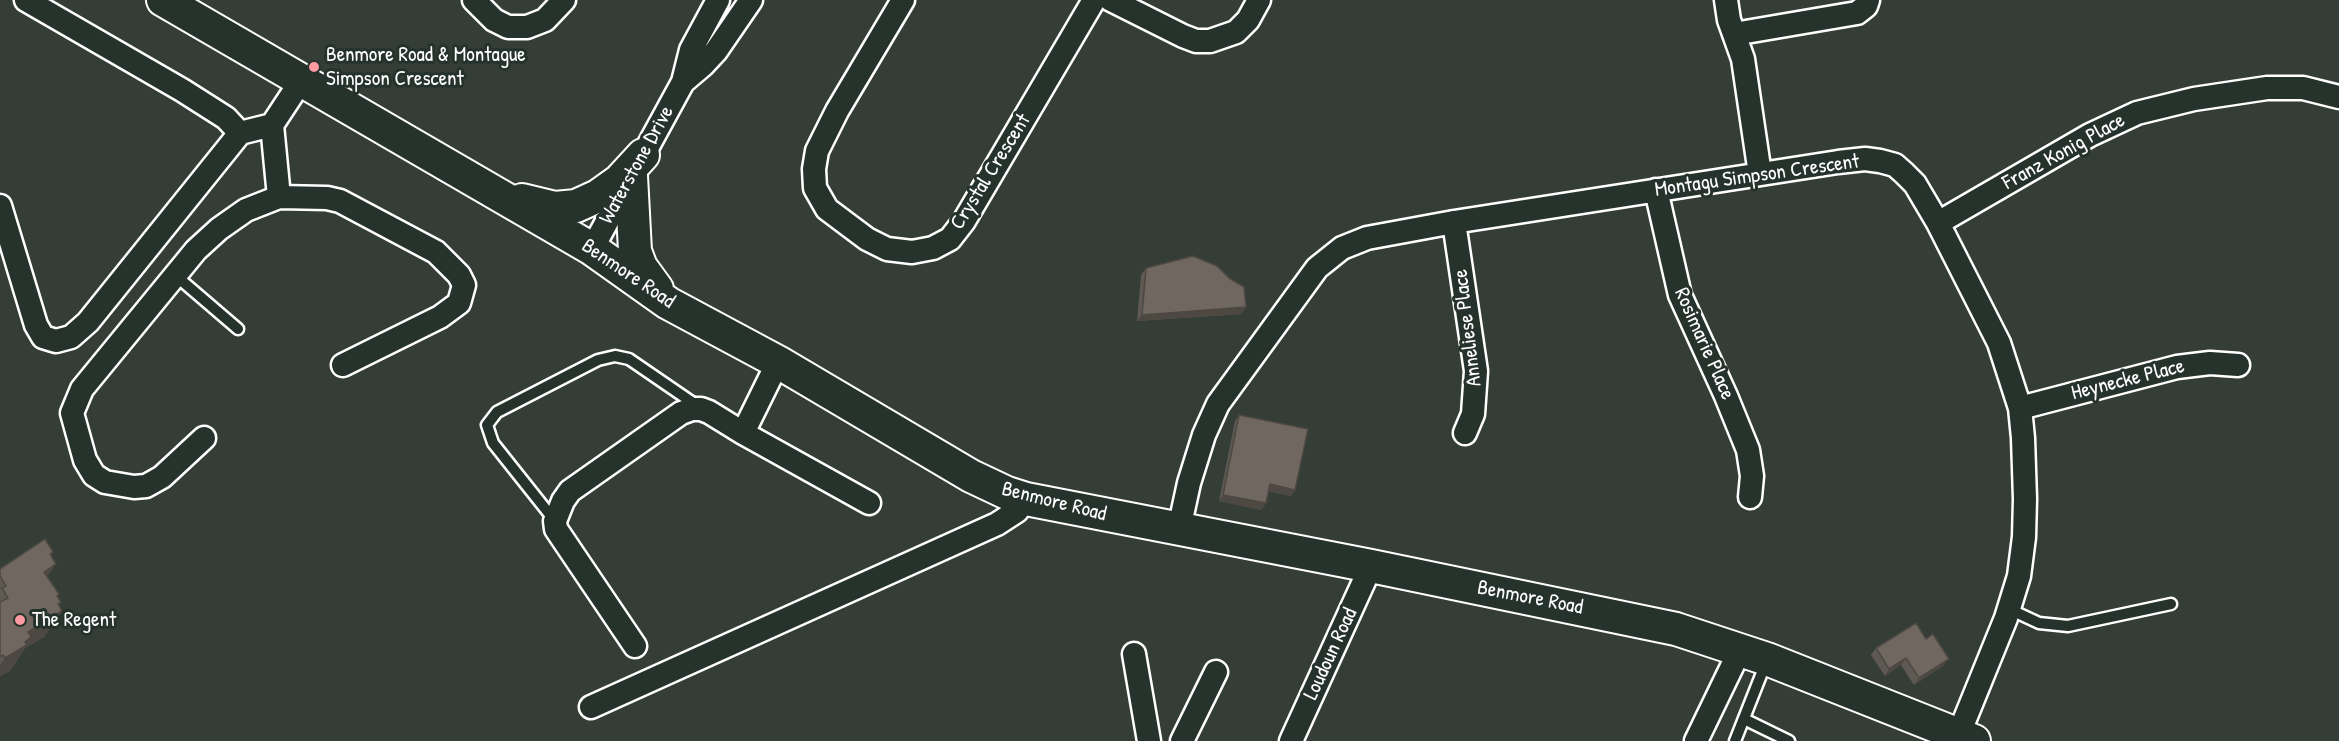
<!DOCTYPE html>
<style>
body{margin:0}
canvas{display:block;background:#353d37}
</style>
<canvas width="2339" height="741"></canvas>
<script>
const g = document.querySelector('canvas').getContext('2d');
g.lineJoin = 'round';
function toPath(rows) {
  const path = new Path2D();
  for (const r of rows) {
    path.moveTo(r[0], r[1]);
    for (let i = 2; i < r.length; i += 2) path.lineTo(r[i], r[i + 1]);
  }
  return path;
}
function stroke(path, color, width, dash) {
  g.strokeStyle = color;
  g.lineWidth = width;
  g.lineCap = dash ? 'butt' : 'round';
  g.setLineDash(dash || []);
  g.stroke(path);
}
function fill(path, color) {
  g.fillStyle = color;
  g.fill(path, 'evenodd');
}
function label(font, color, halo, rows, align = 'center') {
  g.font = font + ' "Patrick Hand",sans-serif';
  g.lineWidth = 6;
  g.setLineDash([]);
  g.textBaseline = 'middle';
  g.strokeStyle = halo;
  g.fillStyle = color;
  for (const [text, x, y, turn = 0] of rows) {
    g.save();
    g.translate(x, y);
    g.rotate((+turn || 0) * Math.PI / 180);
    g.textAlign = isNaN(turn) ? turn : align;
    if (halo) g.strokeText(text, 0, 0);
    g.fillText(text, 0, 0);
    g.restore();
  }
}
const lane = toPath([
 [175,275,238,329],
 [555,521,493,443,487,425,497,412,598,360,615,356,629,359,699,407],
 [2009,609,2039,623,2068,626,2171,604],
 [1744,719,1789,741],
 [1735,741,1767,660]
]);
const street = toPath([
 [26,0,182,90,226,118,240,133],
 [474,0,494,20,508,27,527,27,545,20,564,0],
 [903,0,837,111,817,151,814,169,815,188,827,209,867,239,887,249,912,252,933,248,950,239,964,221,1094,0],
 [1111,0,1183,36,1196,41,1210,41,1236,32,1248,20,1259,0],
 [1726,0,1729,20,1743,59,1760,174],
 [1734,34,1857,13,1866,6,1868,0],
 [683,82,703,65,716,51,751,0],
 [1656,190,1680,295,1726,396,1748,450,1752,476,1750,497],
 [279,197,272,125,301,81],
 [0,206,36,325,43,337,56,341,71,337,88,322,240,133,272,125],
 [1454,222,1476,371,1473,414,1465,433],
 [1938,223,2090,135,2137,113,2194,99,2267,88,2303,88,2339,97],
 [592,249,683,82,691,50,718,0],
 [2020,408,2177,367,2210,363,2238,365],
 [743,433,778,362],
 [204,438,162,477,146,486,134,487,105,482,94,475,85,460,72,413,82,389,196,250,219,229,246,210,279,197,327,198,340,201,436,252,459,275,464,285,459,303,440,317,343,365],
 [1179,529,1189,483,1204,435,1218,404,1317,268,1342,248,1367,238,1454,222,1838,162,1865,159,1880,161,1895,165,1904,173,1915,184,1938,223,1999,343,2020,408,2023,438,2025,499,2024,537,2019,576,2006,618,1956,741],
 [635,646,556,529,555,521,563,501,570,491,681,413,692,409,701,409,709,412,743,433,869,503],
 [1134,654,1149,741],
 [591,707,997,524,1017,511,1026,499],
 [1182,741,1216,672],
 [1291,741,1371,566],
 [1696,741,1740,650]
]);
const secondary = toPath([
 [163,0,592,249,668,303,778,362,971,476,1007,493,1026,499,1371,566,1676,629,1767,659,1974,741],
 [631,176,635,251,641,267,657,289],
 [522,200,555,208,576,206,598,196,619,181,643,155]
]);
const wall = toPath([
 [1146,268,1246,307,1241,314,1137,321,1141,275],
 [1239,415,1295,490,1291,496,1268,491,1266,503,1261,510,1219,501,1235,421],
 [53,552,51,555,47,577,59,594,58,596,59,606,62,611,44,637,25,648,10,671,0,676,0,569],
 [1876,648,1944,665,1914,685,1901,665,1885,676,1871,655]
]);
const shadedWall = toPath([
 [1246,307,1241,314,1137,321,1142,315],
 [1270,484,1295,490,1291,496,1265,491],
 [1223,495,1266,503,1261,510,1219,501],
 [56,564,39,589,44,572],
 [61,602,49,619,62,611,44,637,25,648,10,671,0,676,0,665,5,658,28,632],
 [1906,658,1901,665,1885,676,1889,669],
 [1949,659,1944,665,1914,685,1919,678]
]);
const building = toPath([
 [1193,256,1217,266,1229,278,1244,287,1246,307,1142,315,1146,268,1193,256],
 [1239,415,1308,429,1295,490,1270,484,1266,503,1223,495,1239,415],
 [45,539,53,552,50,554,56,564,44,572,59,594,57,596,61,602,58,604,62,611,28,632,31,637,25,642,27,645,5,658,3,655,0,657,0,602,8,598,2,588,6,586,0,576,0,569,45,539],
 [1916,623,1926,639,1933,634,1949,659,1919,678,1906,658,1889,669,1876,648,1916,623]
]);
const markers = [
 [314,67,6,"#ff9aa2"],
 [20,620,6,"#ff9aa2"]
];
const poiNames = [
 ["Benmore Road & Montague",326,55],
 ["Simpson Crescent",326,79],
 ["The Regent",32,620]
];
const streetNames = [
 ["Franz Konig Place",2064,152,-29],
 ["Waterstone Drive",637,165,-61],
 ["Crystal Crescent",991,172,-58],
 ["Montagu Simpson Crescent",1757,176,-8],
 ["Benmore Road",628,274,34],
 ["Anneliese Place",1468,328,-97],
 ["Rosimarie Place",1704,344,66],
 ["Heynecke Place",2128,380,-14],
 ["Benmore Road",1054,502,14],
 ["Benmore Road",1530,598,11],
 ["Loudoun Road",1331,654,-65]
];
stroke(lane, '#fff', 15);
stroke(street, '#fff', 27);
stroke(secondary, '#fff', 36);
stroke(lane, '#26332d', 10);
stroke(street, '#26332d', 22);
stroke(secondary, '#26332d', 32);
fill(wall, '#5f5953');
fill(shadedWall, '#4e4843');
fill(building, '#6f6760');
stroke(building, '#4e4843', 1.5);
for (const [x, y, r, color] of markers) {
  const dot = new Path2D();
  dot.arc(x, y, r, 0, 2 * Math.PI);
  g.fillStyle = color;
  g.fill(dot);
  stroke(dot, '#26332d', 2);
}
label('21px', '#fff', '#26332d', poiNames, 'left');
label('21px', '#fff', '#26332d', streetNames);
</script>
